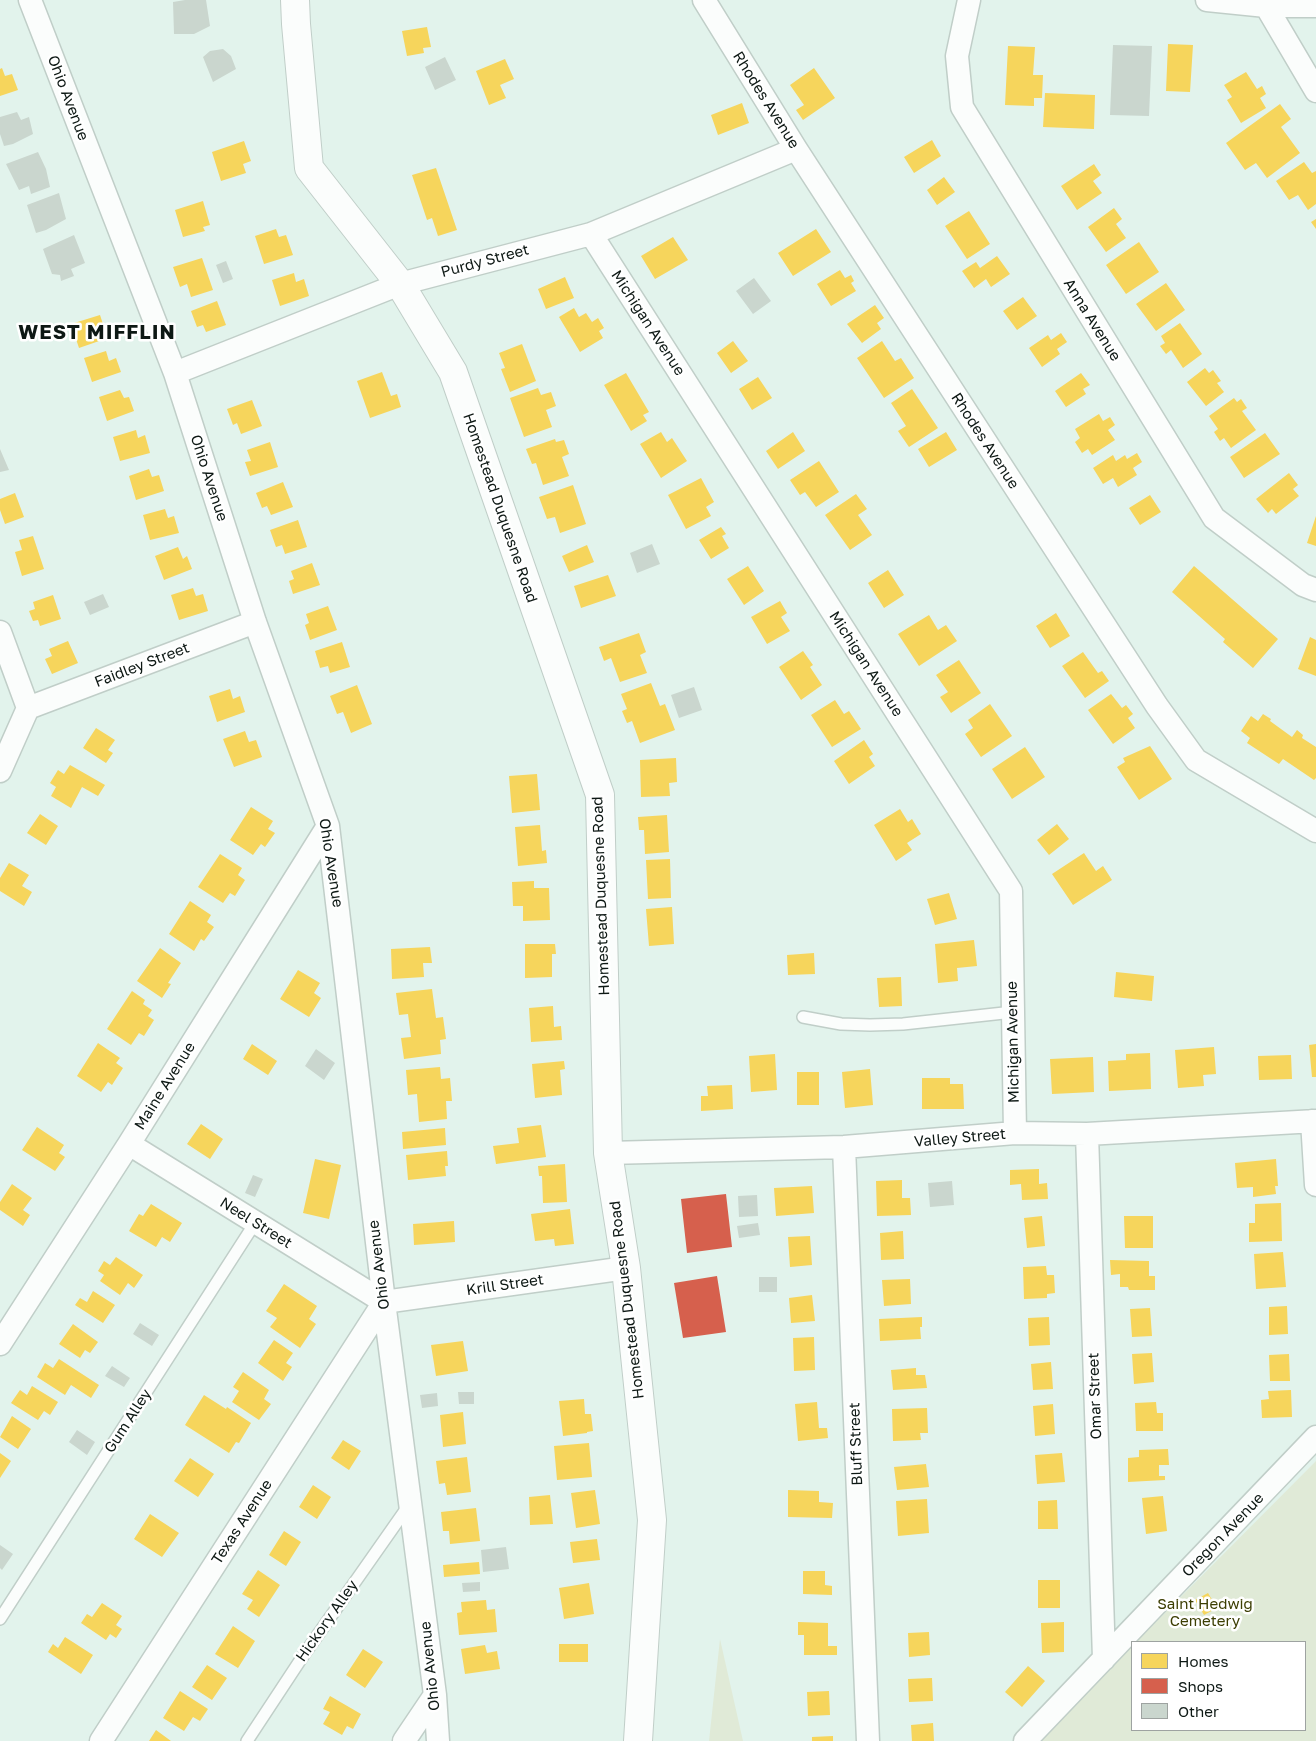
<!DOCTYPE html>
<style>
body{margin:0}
#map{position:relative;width:1316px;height:1741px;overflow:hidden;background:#e2f3ec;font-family:"Golos Text",sans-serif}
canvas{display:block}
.legend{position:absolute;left:1131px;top:1641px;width:175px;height:90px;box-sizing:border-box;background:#fff;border:1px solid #9ea3a1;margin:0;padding:6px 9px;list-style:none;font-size:15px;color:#0d1814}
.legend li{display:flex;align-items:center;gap:10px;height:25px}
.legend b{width:25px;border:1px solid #9ea3a1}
</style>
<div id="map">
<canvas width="1316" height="1741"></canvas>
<ul class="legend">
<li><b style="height:14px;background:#f6d55c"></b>Homes</li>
<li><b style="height:14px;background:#d6604d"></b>Shops</li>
<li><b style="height:14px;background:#cad6ce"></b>Other</li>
</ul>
</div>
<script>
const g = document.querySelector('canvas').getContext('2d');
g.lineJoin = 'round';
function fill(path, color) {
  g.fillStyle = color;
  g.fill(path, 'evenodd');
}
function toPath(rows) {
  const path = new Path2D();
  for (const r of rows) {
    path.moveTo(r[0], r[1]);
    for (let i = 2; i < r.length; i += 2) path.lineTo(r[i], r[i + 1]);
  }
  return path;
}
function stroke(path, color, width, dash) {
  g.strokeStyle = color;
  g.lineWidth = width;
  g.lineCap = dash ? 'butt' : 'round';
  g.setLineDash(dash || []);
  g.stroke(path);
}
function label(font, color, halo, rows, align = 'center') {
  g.font = font + ' "Golos Text",sans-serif';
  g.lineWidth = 5;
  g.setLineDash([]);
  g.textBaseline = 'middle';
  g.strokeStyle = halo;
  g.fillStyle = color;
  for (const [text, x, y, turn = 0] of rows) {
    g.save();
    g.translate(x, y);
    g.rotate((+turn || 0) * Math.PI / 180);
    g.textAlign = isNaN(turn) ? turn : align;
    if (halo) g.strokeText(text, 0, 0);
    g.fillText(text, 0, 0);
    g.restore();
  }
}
const green = toPath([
 [1316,1461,1316,1741,1038,1741,1132,1646,1132,1730,1305,1730,1305,1642,1136,1642],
 [720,1639,743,1741,709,1741]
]);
const homes = toPath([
 [427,27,431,47,423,48,424,53,407,56,402,31],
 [1168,44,1193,45,1190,92,1166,91],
 [1008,46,1035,47,1033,75,1043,75,1042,98,1034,98,1034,106,1005,105],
 [505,59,514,79,500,85,506,98,489,105,476,71],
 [2,68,5,76,12,74,18,90,0,96,0,69],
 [814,68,835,98,803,120,796,110,804,105,790,85],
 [1246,72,1257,89,1262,86,1266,94,1260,98,1266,108,1241,123,1227,100,1232,97,1224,85],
 [1045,93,1095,95,1094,129,1043,127],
 [742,103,749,123,718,135,711,115],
 [1280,104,1291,119,1281,127,1300,153,1267,178,1256,163,1245,170,1226,143],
 [932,140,941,156,914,173,904,157],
 [244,141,251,161,243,164,246,173,221,181,212,152],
 [1304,162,1312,173,1316,171,1316,204,1308,210,1298,195,1289,200,1276,181],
 [1094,164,1101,175,1093,181,1102,193,1077,210,1061,186],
 [436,168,457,230,438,236,432,218,427,220,412,175],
 [944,177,955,192,937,205,927,190],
 [203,201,210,225,203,227,205,231,183,237,175,210],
 [1114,208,1122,219,1116,224,1126,238,1106,252,1088,227],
 [969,211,990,244,967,259,945,226],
 [1316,219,1316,229,1311,222],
 [276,229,279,237,286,235,293,255,264,264,255,236],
 [816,229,831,252,793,276,778,253],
 [673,237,688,260,655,279,641,256],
 [1139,242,1159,272,1126,294,1106,265],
 [997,256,1010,274,991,287,986,279,974,288,962,271,976,262,980,268],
 [202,258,213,290,191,297,187,284,180,287,173,267],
 [840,270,845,278,851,275,854,281,851,283,856,291,831,306,817,284],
 [294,273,296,282,304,279,309,296,280,306,272,280],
 [565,277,574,298,546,309,538,289],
 [1166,283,1185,310,1156,331,1136,304],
 [1023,297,1037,316,1017,330,1003,311],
 [217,301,226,325,206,332,203,325,197,327,191,311],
 [875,305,884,318,877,323,881,329,862,343,847,324],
 [574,308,579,317,586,313,592,322,598,318,604,328,599,331,603,338,580,352,559,317],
 [100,315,105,330,99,332,102,340,79,348,71,324],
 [1180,323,1202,354,1183,368,1171,350,1166,354,1160,346,1165,343,1161,336],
 [1061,333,1067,342,1057,349,1060,354,1042,367,1029,348,1048,335,1051,340],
 [733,341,748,361,731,373,717,353],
 [882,341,895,361,901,358,914,378,884,398,857,358],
 [522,344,536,381,510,392,501,369,505,368,499,353],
 [106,351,109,361,116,358,121,372,92,382,84,358],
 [1205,368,1209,373,1213,370,1221,381,1217,383,1224,392,1206,406,1187,382],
 [382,372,391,396,397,394,401,407,370,418,357,381],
 [626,373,649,412,643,415,647,421,631,431,604,385],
 [1081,373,1090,385,1083,389,1086,394,1066,407,1055,391],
 [758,377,772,398,752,410,739,389],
 [538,388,541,395,551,392,556,406,546,410,552,427,524,437,510,398],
 [912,389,938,428,909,447,898,431,906,426,891,403],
 [120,390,124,398,129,397,134,411,107,421,99,397],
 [1234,398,1237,402,1241,399,1247,408,1242,411,1256,430,1231,448,1224,438,1220,441,1214,432,1218,429,1209,416],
 [252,400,262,426,241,434,237,423,233,425,227,409],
 [1099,414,1103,421,1110,417,1115,425,1108,430,1115,440,1092,455,1088,449,1082,453,1075,442,1080,438,1075,429],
 [136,430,138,438,145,435,150,453,120,461,113,437],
 [661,432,667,442,672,438,687,461,661,478,640,444],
 [793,432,805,451,778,469,766,451],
 [946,432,957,450,929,467,918,449],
 [1265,433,1280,454,1244,478,1230,457],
 [555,439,556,442,564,440,569,454,562,457,569,476,543,485,536,463,532,464,526,449],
 [270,442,278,467,250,476,245,462,251,461,247,450],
 [1137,453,1142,462,1133,468,1137,475,1118,487,1113,478,1103,484,1093,468,1113,455,1116,461,1125,455,1127,459],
 [819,461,839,492,816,507,805,492,800,495,790,480],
 [149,469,152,477,159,475,164,491,136,500,129,476],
 [1289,473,1298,485,1293,489,1299,496,1276,514,1272,509,1268,513,1256,499],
 [701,478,714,502,706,507,711,516,686,529,668,495],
 [283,482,293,507,271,515,267,506,262,508,256,493],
 [573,485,586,524,560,533,555,517,547,519,539,497],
 [15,493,24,517,5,524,0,510,0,499],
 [856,494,867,509,858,515,872,535,850,550,825,515],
 [1150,495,1161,512,1140,525,1129,508],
 [165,509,168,518,174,516,179,533,150,540,143,515],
 [1316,516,1316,546,1307,543],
 [298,520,307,547,285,554,282,545,276,547,270,530],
 [721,527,726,534,722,536,729,548,711,559,699,540],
 [33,536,44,569,22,576,15,552,22,550,19,540],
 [587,545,594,562,569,572,562,556],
 [178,547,183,559,187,556,192,569,164,580,155,556],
 [312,563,320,585,293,594,289,581,294,579,291,571],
 [748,566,764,591,744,605,727,579],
 [1194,566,1278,639,1253,668,1223,642,1225,639,1172,592],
 [888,570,904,595,884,608,868,583],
 [608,575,616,596,581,608,574,586],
 [193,588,196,596,203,594,208,611,179,620,171,595],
 [53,595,61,619,40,626,38,620,33,621,29,611,35,609,33,602],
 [780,601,787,613,781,617,790,631,767,644,751,617],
 [328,606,337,630,310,640,305,625,309,623,306,614],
 [1056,613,1070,636,1050,648,1036,626],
 [929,615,938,630,946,625,957,641,919,666,898,634],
 [639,633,646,652,640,655,647,673,620,682,611,658,604,661,599,647],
 [1310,637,1316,640,1316,676,1298,669],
 [68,641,78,663,52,674,45,659,52,656,49,649],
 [342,642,350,667,330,673,328,666,320,668,315,651],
 [803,651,813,665,810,667,822,685,801,700,779,667],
 [1083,652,1098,673,1102,671,1109,681,1085,698,1062,666],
 [959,660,981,693,951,713,940,697,948,692,936,675],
 [651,683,660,706,665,704,675,730,640,743,632,721,627,723,622,711,627,709,621,694],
 [357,685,372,724,351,733,343,712,337,714,330,696],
 [230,689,233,699,240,696,245,712,217,722,209,696],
 [1111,694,1122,708,1126,705,1133,714,1128,718,1135,728,1113,744,1088,710],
 [835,700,844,714,849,711,861,729,832,747,811,715],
 [990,704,1012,736,981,757,965,734,973,728,968,720],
 [1263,714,1271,719,1270,721,1292,737,1297,730,1303,735,1302,738,1316,747,1316,778,1314,780,1283,759,1279,764,1247,743,1250,738,1241,731,1251,716,1258,721],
 [96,728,115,740,108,750,113,753,106,763,83,748],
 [245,731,249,742,256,740,262,757,234,767,223,739],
 [864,740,873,754,869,757,875,766,849,784,834,761],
 [1150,746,1172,779,1139,800,1117,767,1125,762,1123,758],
 [1025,747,1045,777,1012,799,992,769],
 [676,758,677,782,669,783,670,796,641,797,640,760],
 [70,765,105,785,98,796,82,787,71,808,51,796,56,787,50,783,58,770,64,774],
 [537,774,540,810,512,813,509,776],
 [251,807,273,821,268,829,275,833,265,847,261,844,253,855,230,840],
 [900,809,908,822,912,819,921,834,907,843,912,850,896,861,874,825],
 [40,814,58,826,46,845,27,833],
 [667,815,669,852,645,854,644,830,639,830,638,817],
 [1057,824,1069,839,1049,855,1037,840],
 [540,825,542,851,546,850,547,863,518,866,515,827],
 [1084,853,1096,871,1103,866,1112,880,1073,905,1052,874],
 [220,854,242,868,238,875,245,880,235,896,230,893,223,903,198,887],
 [670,859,671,898,648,899,646,860],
 [9,863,29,875,22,886,32,892,24,906,0,891,0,878],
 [534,881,534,888,549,888,550,920,523,921,523,906,513,906,512,882],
 [949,893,957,919,935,925,927,899],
 [190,901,211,915,207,922,214,927,204,941,201,939,194,951,169,934],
 [672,907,674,944,649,946,646,909],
 [974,940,977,966,957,968,958,981,938,983,935,944],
 [525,944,555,944,556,954,552,954,552,977,525,978],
 [430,947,432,963,423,963,424,977,392,979,391,949],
 [160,948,181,963,168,983,171,984,162,998,137,981],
 [814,953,815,974,788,975,787,955],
 [298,970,320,983,314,993,321,998,309,1017,280,999],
 [1116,972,1154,976,1152,1001,1114,997],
 [901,977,902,1006,879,1007,877,978],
 [432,989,436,1018,443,1017,446,1039,440,1040,441,1054,404,1059,401,1038,411,1037,408,1014,399,1015,396,993],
 [132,991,145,1000,143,1004,152,1010,148,1016,154,1020,144,1036,139,1033,131,1045,107,1029],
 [553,1006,554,1027,561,1026,562,1040,531,1042,529,1008],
 [98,1043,120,1058,116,1063,123,1068,112,1085,108,1082,101,1092,77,1076],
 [252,1044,277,1061,268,1075,243,1059],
 [1316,1044,1316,1077,1312,1077,1309,1045],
 [1214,1047,1216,1074,1203,1075,1204,1086,1178,1088,1175,1050],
 [1150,1053,1151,1089,1109,1091,1108,1061,1126,1060,1126,1054],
 [775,1054,777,1090,751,1092,749,1056],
 [1291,1055,1292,1079,1259,1080,1258,1056],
 [1093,1057,1094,1092,1052,1094,1050,1059],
 [564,1061,565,1069,560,1070,562,1095,535,1098,532,1064],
 [440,1067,441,1079,450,1078,452,1101,446,1101,447,1119,419,1122,417,1094,408,1095,406,1070],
 [870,1069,873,1105,845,1108,842,1072],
 [797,1072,819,1072,819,1105,797,1105],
 [922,1078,950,1078,950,1084,963,1084,964,1109,922,1109],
 [732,1085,733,1109,701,1111,701,1096,708,1096,707,1086],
 [201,1124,223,1139,210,1159,187,1144],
 [541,1125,546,1157,496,1164,493,1146,519,1143,517,1128],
 [37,1127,64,1145,59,1153,65,1157,55,1171,22,1150],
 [445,1128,446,1145,403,1149,402,1132],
 [447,1151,448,1166,445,1166,446,1176,408,1180,406,1155],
 [315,1159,341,1165,329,1219,303,1213],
 [1276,1159,1278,1186,1275,1186,1276,1194,1253,1197,1253,1187,1237,1188,1235,1163],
 [565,1164,567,1202,543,1203,542,1176,539,1176,538,1166],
 [1039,1169,1039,1184,1047,1183,1048,1199,1022,1200,1021,1184,1010,1185,1010,1170],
 [902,1180,902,1198,910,1198,911,1215,877,1216,876,1181],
 [12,1184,32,1198,23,1210,30,1215,23,1226,0,1210,0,1202],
 [812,1186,814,1213,776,1216,774,1188],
 [1281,1203,1282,1241,1249,1242,1249,1223,1255,1223,1255,1204],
 [151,1204,182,1223,170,1242,162,1237,156,1247,129,1231,139,1214,143,1216],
 [570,1209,574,1244,555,1246,554,1239,535,1241,531,1214],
 [1042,1216,1045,1246,1027,1248,1024,1218],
 [1124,1216,1153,1216,1153,1248,1125,1248],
 [454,1221,455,1242,414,1245,413,1224],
 [903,1231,904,1259,881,1260,880,1233],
 [810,1236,812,1265,790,1267,788,1237],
 [1283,1252,1286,1287,1256,1289,1254,1254],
 [116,1257,143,1275,134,1288,128,1283,120,1295,100,1281,104,1275,98,1271,104,1261,110,1265],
 [1110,1260,1149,1261,1149,1276,1155,1276,1155,1290,1129,1290,1128,1287,1120,1287,1120,1274,1111,1275],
 [1046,1266,1047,1275,1054,1275,1055,1293,1047,1294,1047,1298,1024,1299,1023,1267],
 [910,1279,911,1304,884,1306,882,1280],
 [284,1284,317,1306,309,1319,316,1324,300,1348,270,1327,277,1318,266,1311],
 [93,1291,115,1305,103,1323,75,1305,80,1298,87,1302],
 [812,1295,815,1321,791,1323,789,1298],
 [1287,1306,1288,1334,1269,1335,1269,1307],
 [1150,1308,1152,1336,1132,1337,1130,1309],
 [922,1317,922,1327,920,1327,921,1339,880,1341,879,1319],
 [1049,1317,1050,1345,1029,1346,1028,1318],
 [73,1324,98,1342,90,1353,85,1350,80,1358,59,1344],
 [814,1337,815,1370,794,1371,793,1338],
 [274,1340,293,1353,286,1363,292,1367,283,1381,258,1363],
 [463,1341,468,1371,436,1376,431,1345],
 [1152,1353,1154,1382,1134,1384,1132,1354],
 [1289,1354,1290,1381,1270,1381,1269,1355],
 [59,1359,99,1385,91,1398,71,1385,65,1395,37,1377,45,1363,53,1368],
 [1051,1362,1053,1389,1033,1390,1031,1364],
 [916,1368,916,1375,925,1375,927,1388,893,1390,891,1370],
 [243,1372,269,1390,264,1399,271,1404,259,1420,232,1402,239,1391,233,1387],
 [32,1386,58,1402,50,1415,44,1411,38,1420,11,1403,20,1390,27,1395],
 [1291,1390,1292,1417,1262,1418,1261,1400,1269,1399,1268,1391],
 [204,1395,226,1409,227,1407,251,1423,239,1443,236,1442,229,1453,185,1425],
 [584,1399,585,1414,591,1414,593,1431,587,1432,587,1433,563,1436,559,1401],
 [817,1402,819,1428,827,1428,828,1438,798,1441,795,1404],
 [1156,1402,1157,1413,1163,1413,1163,1431,1136,1431,1135,1403],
 [1053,1404,1055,1434,1035,1436,1033,1406],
 [927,1408,928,1433,920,1433,921,1440,893,1441,892,1409],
 [463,1412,466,1444,443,1447,440,1415],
 [12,1416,31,1429,18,1449,0,1437],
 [343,1440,361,1451,349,1470,331,1458],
 [589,1443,592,1477,557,1480,554,1446],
 [1168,1449,1169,1465,1159,1465,1159,1476,1165,1476,1165,1480,1128,1482,1128,1458,1139,1457,1139,1450],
 [0,1453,11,1461,0,1478],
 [1062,1453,1065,1482,1037,1484,1035,1455],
 [467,1457,471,1492,447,1495,445,1483,439,1484,436,1461],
 [190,1458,214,1474,198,1497,174,1481],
 [926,1464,929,1487,897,1490,894,1467],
 [313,1485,331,1497,317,1519,299,1507],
 [595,1490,600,1524,576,1528,571,1493],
 [788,1490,819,1491,819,1502,833,1503,832,1518,788,1517],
 [550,1495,553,1524,530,1525,529,1497],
 [1163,1496,1167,1531,1146,1534,1142,1498],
 [927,1499,929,1533,898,1536,896,1501],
 [1057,1500,1058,1529,1038,1529,1038,1501],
 [476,1508,480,1541,450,1544,449,1531,443,1531,441,1512],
 [150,1514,179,1533,162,1557,134,1539],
 [284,1531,301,1542,286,1566,269,1555],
 [597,1539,600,1560,573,1563,570,1542],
 [479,1562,480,1574,444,1577,443,1565],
 [258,1570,280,1585,259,1617,247,1609,253,1600,242,1594],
 [803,1571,825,1571,825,1585,832,1586,832,1595,803,1594],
 [1038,1580,1060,1580,1060,1608,1038,1608],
 [589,1583,594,1614,564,1619,559,1588],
 [1208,1593,1217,1608,1204,1615,1195,1600],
 [486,1600,487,1610,495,1609,497,1632,459,1635,457,1613,462,1612,461,1602],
 [102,1603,122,1616,116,1625,122,1629,116,1638,110,1634,106,1640,81,1623,87,1614,92,1617],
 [798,1622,828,1623,828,1646,837,1646,837,1655,804,1655,804,1635,798,1635],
 [1064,1622,1064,1652,1042,1653,1041,1623],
 [233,1626,255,1641,238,1668,215,1654],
 [929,1632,930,1655,909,1657,908,1633],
 [65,1637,93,1655,81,1674,48,1652,53,1644,58,1648],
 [559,1644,588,1644,588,1662,559,1662],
 [485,1645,487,1653,497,1651,500,1669,465,1674,461,1649],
 [363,1649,383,1662,365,1688,346,1675],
 [207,1665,227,1678,212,1700,192,1687],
 [1028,1666,1045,1681,1022,1707,1005,1692],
 [932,1678,933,1701,909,1702,908,1679],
 [180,1691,208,1709,200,1721,193,1717,184,1731,163,1718],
 [829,1691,830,1715,808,1716,807,1692],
 [330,1696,361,1714,353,1729,347,1726,342,1735,323,1724,330,1712,323,1709],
 [933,1723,934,1741,912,1741,911,1725],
 [156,1730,171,1741,149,1741],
 [833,1736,833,1741,812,1741,812,1737]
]);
const shops = toPath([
 [726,1194,732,1247,687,1253,681,1199],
 [717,1276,726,1332,683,1338,674,1283]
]);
const building = toPath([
 [185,0,206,0,210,26,194,34,174,34,173,2],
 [1113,45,1152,46,1149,116,1110,115],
 [223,49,231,56,236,69,213,82,203,57,210,51],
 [445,57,456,80,435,90,425,67],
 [17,112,21,120,29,117,33,134,13,144,4,146,0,134,0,117],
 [38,152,46,169,50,187,31,194,29,186,19,190,6,164],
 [59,193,66,219,46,230,36,233,27,205],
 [74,235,85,263,71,269,74,276,61,281,60,275,52,274,43,249],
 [226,261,233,279,223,283,216,265],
 [754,278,771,301,753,314,736,291],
 [0,449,9,470,0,472],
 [652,544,660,564,637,573,630,553],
 [103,594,109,607,90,615,84,602],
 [694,687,702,710,679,718,671,695],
 [316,1049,335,1063,324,1080,305,1066],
 [253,1175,263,1179,255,1197,245,1193],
 [952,1181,954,1205,930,1207,928,1183],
 [757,1195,758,1216,739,1217,738,1196],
 [758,1223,760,1235,739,1238,737,1226],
 [759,1277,777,1277,777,1292,759,1292],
 [140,1323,159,1335,152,1346,133,1334],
 [112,1366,130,1378,124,1387,105,1376],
 [458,1392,474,1392,474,1404,459,1404],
 [437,1393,438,1406,422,1408,420,1395],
 [77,1430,95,1442,87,1455,69,1442],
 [0,1545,13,1554,2,1570,0,1568],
 [506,1547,509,1569,483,1572,481,1550],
 [480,1582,480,1591,463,1592,462,1583]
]);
const lane = toPath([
 [803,1017,841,1024,870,1025,903,1024,1013,1012],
 [0,1619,255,1223],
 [247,1741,303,1656,409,1505]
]);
const street = toPath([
 [30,0,175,373,255,622,328,826,384,1302,435,1695,438,1741],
 [704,0,796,149,1157,706,1196,760,1316,831],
 [969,0,957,56,962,107,1214,518,1303,585,1316,590],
 [1207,0,1266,6,1316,6],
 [1266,6,1316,91],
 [591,234,1011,891,1015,1133],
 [175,373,400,284,591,234,796,149],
 [0,632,28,708,0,771],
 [28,708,255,622],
 [1312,1121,1316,1185],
 [1087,1134,1104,1659],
 [129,1144,384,1302],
 [844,1147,868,1741],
 [608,1153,844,1147,1015,1133,1087,1134,1316,1121],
 [384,1302,626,1268],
 [0,1344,129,1144,328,826],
 [101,1741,384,1302],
 [404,1741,435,1695],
 [1025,1741,1316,1437]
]);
const secondary = toPath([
 [295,0,296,24,309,168,400,284,453,372,600,795,608,1153,626,1268,652,1520,638,1741]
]);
const streetNames = [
 ["Ohio Avenue",68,98,69],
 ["Rhodes Avenue",766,100,58],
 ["Purdy Street",485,261,-15],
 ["Anna Avenue",1092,320,58],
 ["Michigan Avenue",648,323,57],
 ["Rhodes Avenue",985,441,57],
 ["Ohio Avenue",209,478,72],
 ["Homestead Duquesne Road",500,508,71],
 ["Michigan Avenue",866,664,57],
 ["Faidley Street",142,665,-21],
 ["Ohio Avenue",331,863,81],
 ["Homestead Duquesne Road",601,896,-92],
 ["Michigan Avenue",1013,1042,-91],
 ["Maine Avenue",165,1086,-58],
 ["Valley Street",960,1138,-5],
 ["Neel Street",256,1223,32],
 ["Ohio Avenue",379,1265,-97],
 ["Krill Street",505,1285,-8],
 ["Homestead Duquesne Road",627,1300,-97],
 ["Omar Street",1095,1396,-92],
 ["Gum Alley",128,1421,-57],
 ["Bluff Street",856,1444,-92],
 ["Texas Avenue",242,1522,-57],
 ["Oregon Avenue",1223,1535,-46],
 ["Hickory Alley",327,1621,-55],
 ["Ohio Avenue",430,1666,-96]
];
const parkNames = [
 ["Saint Hedwig",1205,1604],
 ["Cemetery",1205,1621]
];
const districtNames = [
 ["WEST MIFFLIN",97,333]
];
fill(green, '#e0ead7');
fill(homes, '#f6d55c');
fill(shops, '#d6604d');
fill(building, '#cad6ce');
stroke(lane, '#c0cec8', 14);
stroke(street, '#c0cec8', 25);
stroke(secondary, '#c0cec8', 30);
stroke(lane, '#fbfdfc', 11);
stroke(street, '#fbfdfc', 22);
stroke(secondary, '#fbfdfc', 28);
label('15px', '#0d1814', '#fff', streetNames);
label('15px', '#3c3e03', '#fff', parkNames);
g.letterSpacing = '1px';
label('bold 20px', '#0d1814', '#fff', districtNames);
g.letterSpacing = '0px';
</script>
